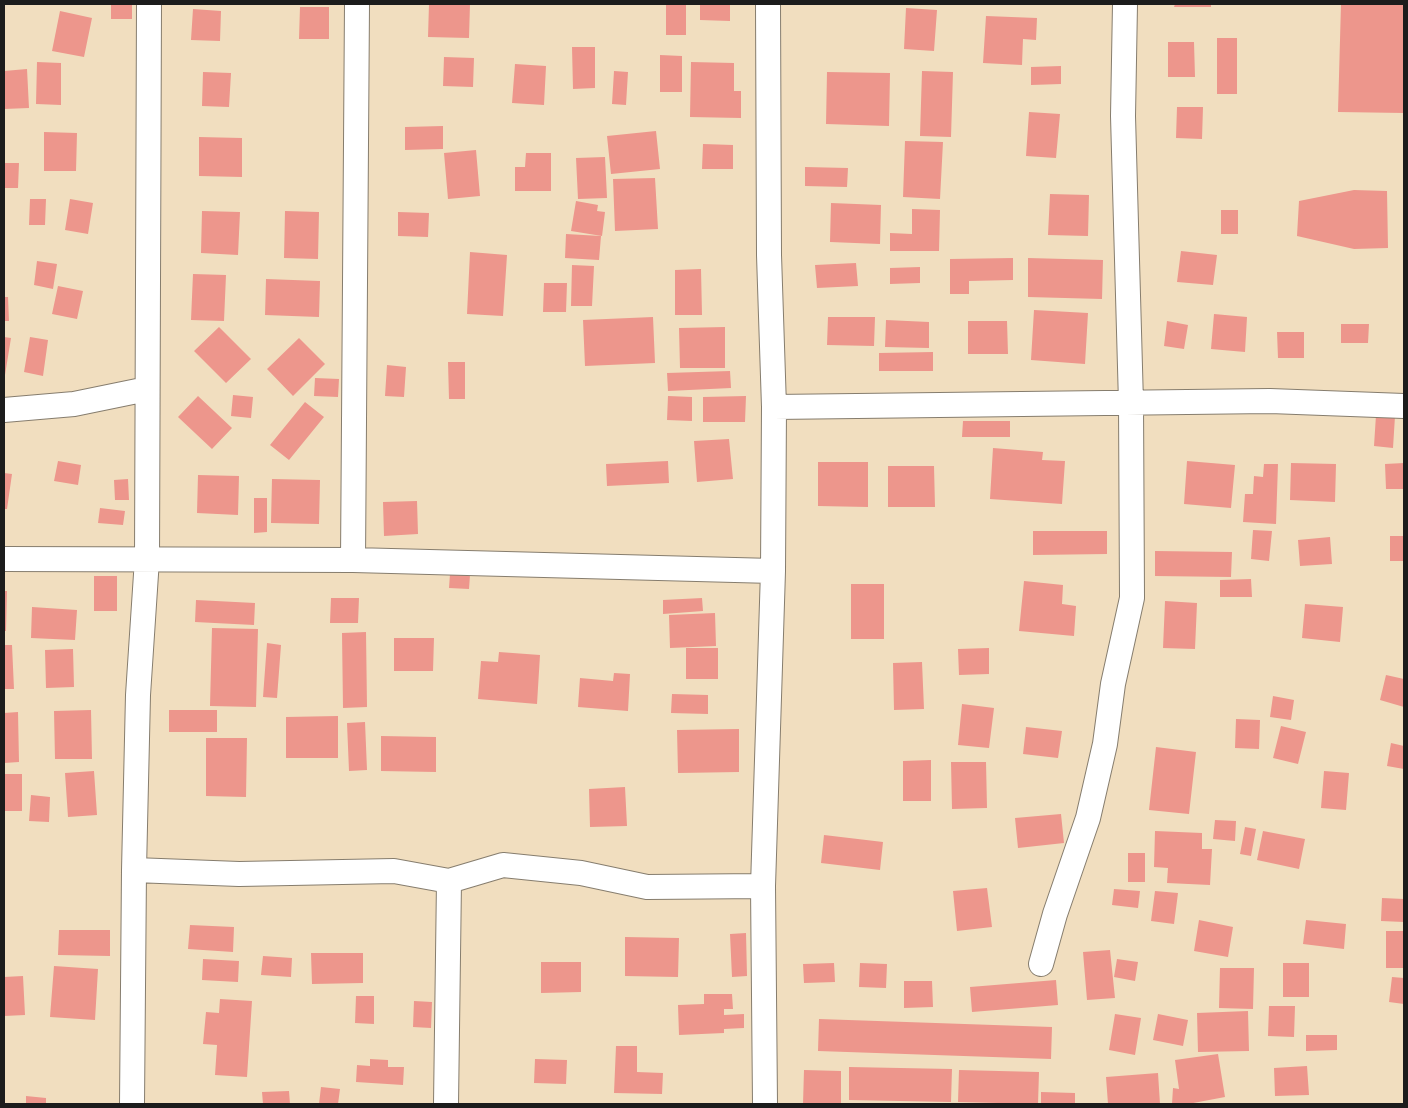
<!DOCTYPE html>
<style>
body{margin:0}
#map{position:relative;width:1408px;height:1108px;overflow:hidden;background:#f1debf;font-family:Mynerve,sans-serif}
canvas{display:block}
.frame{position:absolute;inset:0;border:5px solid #1c1c1c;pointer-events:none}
</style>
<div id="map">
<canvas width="1408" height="1108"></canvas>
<div class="frame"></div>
</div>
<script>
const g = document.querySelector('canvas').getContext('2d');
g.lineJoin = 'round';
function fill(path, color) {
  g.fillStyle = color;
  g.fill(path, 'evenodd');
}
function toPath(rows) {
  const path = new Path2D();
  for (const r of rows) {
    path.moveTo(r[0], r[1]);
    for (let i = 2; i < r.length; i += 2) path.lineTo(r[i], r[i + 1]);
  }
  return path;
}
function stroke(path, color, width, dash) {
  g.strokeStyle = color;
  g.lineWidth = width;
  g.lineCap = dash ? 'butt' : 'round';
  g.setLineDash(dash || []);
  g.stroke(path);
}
const building = toPath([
 [111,4,132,4,132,19,111,19],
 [429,4,470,4,469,38,428,37],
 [666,4,686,4,686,35,666,35],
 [700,4,730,4,730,21,700,20],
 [1175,4,1211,4,1211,7,1174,7],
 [1341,4,1404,4,1404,113,1338,112],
 [300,7,329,7,329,39,299,39],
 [906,8,937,10,934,51,904,49],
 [193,9,221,11,220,41,191,40],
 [60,11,92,18,84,57,52,51],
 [986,16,1037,18,1036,40,1023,39,1022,65,983,63],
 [1217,38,1237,38,1237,94,1217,94],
 [1168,42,1194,42,1195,77,1168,77],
 [572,47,595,47,595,88,573,89],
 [660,55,682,56,682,92,660,92],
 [444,57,474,58,473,87,443,86],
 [37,62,61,63,61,105,36,104],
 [691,62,734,63,734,91,741,91,741,118,690,117],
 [515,64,546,66,544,105,512,103],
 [1061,66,1061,84,1031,85,1031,67],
 [27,69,29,108,4,109,4,71],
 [614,71,628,72,626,105,612,104],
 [922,71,953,72,951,137,920,136],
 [203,72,231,73,229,107,202,106],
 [827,72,890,73,889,126,826,124],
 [1177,107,1203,107,1202,139,1176,138],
 [1029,112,1060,114,1056,158,1026,156],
 [443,126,443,149,405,150,405,127],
 [656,131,660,169,611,174,607,136],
 [44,132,77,133,76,171,44,171],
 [199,137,242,138,242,177,199,176],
 [905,141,943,142,940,199,903,197],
 [703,144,733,145,733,169,702,169],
 [476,150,480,196,448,199,444,153],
 [526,153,551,153,551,191,515,191,515,167,525,167],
 [605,157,607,198,578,199,576,158],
 [4,163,19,163,18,188,4,188],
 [805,167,848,168,847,187,805,186],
 [655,178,658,229,615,231,613,179],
 [1354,190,1387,191,1388,248,1354,249,1297,236,1299,201],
 [1050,194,1089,195,1088,236,1048,235],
 [30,199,46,199,45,225,29,225],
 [70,199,93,203,88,234,65,230],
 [576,201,598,205,597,211,605,212,602,236,571,231],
 [831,203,881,205,880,244,830,242],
 [912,209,940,210,939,251,890,251,890,233,912,234],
 [1221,210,1238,210,1238,234,1221,234],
 [202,211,240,212,238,255,201,253],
 [285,211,319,212,318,259,284,258],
 [398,212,429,213,428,237,398,236],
 [566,234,601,236,599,260,565,258],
 [1181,251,1217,255,1213,285,1177,282],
 [470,252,507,255,503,316,467,314],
 [1013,258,1013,280,969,281,969,294,950,294,950,259],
 [1028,258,1103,260,1102,299,1028,297],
 [37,261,57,264,53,289,34,285],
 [856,263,858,286,817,288,815,265],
 [572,265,594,266,592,306,571,306],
 [920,267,920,283,890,284,890,268],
 [701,269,702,315,675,315,675,270],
 [193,274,226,275,224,321,191,320],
 [266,279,320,281,319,317,265,315],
 [544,283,567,283,566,312,543,312],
 [58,286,83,291,77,319,52,314],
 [4,297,8,297,9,321,4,321],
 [1034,310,1088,313,1085,364,1031,360],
 [1214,314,1247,317,1245,352,1211,349],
 [653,317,655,363,585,366,583,320],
 [828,317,875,317,874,346,827,345],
 [886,320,929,322,929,348,885,347],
 [968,321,1007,321,1008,354,968,354],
 [1167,321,1188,325,1184,349,1164,346],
 [1341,324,1369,324,1368,343,1341,343],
 [219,327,251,359,226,383,194,351],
 [725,327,725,368,680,368,679,328],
 [1277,332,1304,332,1304,358,1278,358],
 [4,337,11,338,5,375,4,375],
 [30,337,48,340,43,376,24,372],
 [299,338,325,364,293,396,267,369],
 [933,352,933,371,879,371,879,353],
 [448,362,465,362,465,399,449,399],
 [387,365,406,367,404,397,385,396],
 [730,371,731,388,668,391,667,373],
 [315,378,339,379,338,397,314,396],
 [233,395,253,397,251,418,231,416],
 [198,396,232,428,212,449,178,417],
 [668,396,692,397,692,421,667,420],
 [746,396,745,422,703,422,703,397],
 [305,402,324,417,289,460,270,445],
 [1376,415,1395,416,1393,448,1374,446],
 [963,421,1010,421,1010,437,962,437],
 [729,439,733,479,697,482,694,441],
 [993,448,1043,452,1042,460,1065,461,1062,504,990,499],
 [58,461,81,465,78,485,54,481],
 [668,461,669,483,607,486,606,464],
 [1187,461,1235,465,1231,508,1184,504],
 [818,462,868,462,868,507,818,506],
 [1291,463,1336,464,1335,502,1290,500],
 [1404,463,1404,489,1386,489,1385,464],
 [1264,464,1278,464,1276,524,1243,522,1245,494,1253,494,1254,476,1263,477],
 [888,466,934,466,935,507,888,507],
 [4,473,12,474,7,509,4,509],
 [198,475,239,476,238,515,197,513],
 [128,479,129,500,115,500,114,480],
 [272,479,320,480,319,524,271,523],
 [254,498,267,498,267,532,254,533],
 [417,501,418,534,384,536,383,502],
 [100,508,125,511,123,525,98,523],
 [1253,530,1272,531,1269,561,1251,559],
 [1033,531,1107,531,1107,554,1033,555],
 [1390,536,1404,536,1404,561,1390,561],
 [1330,537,1332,564,1300,566,1298,540],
 [1155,551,1232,552,1231,577,1155,576],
 [450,574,470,575,469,589,449,588],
 [94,576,117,576,117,611,94,611],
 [1251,579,1252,597,1220,597,1220,580],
 [1024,581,1063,585,1062,604,1076,606,1074,636,1019,631],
 [851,584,884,584,884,639,851,639],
 [4,591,7,591,6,631,4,631],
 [331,598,359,598,358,623,330,623],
 [702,598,703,611,663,614,663,600],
 [196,600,255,603,254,625,195,622],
 [1165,601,1197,603,1195,649,1163,648],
 [1305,604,1343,607,1340,642,1302,638],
 [32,607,77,610,75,640,31,638],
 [715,613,716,646,670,648,669,615],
 [212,628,258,629,256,707,210,706],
 [366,632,367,707,343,708,342,633],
 [394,638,434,638,433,671,394,671],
 [267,643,281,645,277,698,263,697],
 [4,645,12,645,14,689,4,689],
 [686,648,718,648,718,679,686,679],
 [989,648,989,674,959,675,958,649],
 [73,649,74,687,46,688,45,650],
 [499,652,540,655,537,704,478,699,481,661,498,662],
 [922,662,924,709,894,710,893,663],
 [614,673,630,674,628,711,578,707,580,678,613,681],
 [1386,675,1404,679,1404,707,1380,700],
 [672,694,708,695,708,714,671,713],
 [1273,696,1294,700,1291,720,1270,717],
 [962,704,994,708,989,748,958,745],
 [91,710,92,759,55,759,54,711],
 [169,710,217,710,217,732,169,732],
 [18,712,19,762,4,763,4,713],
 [338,716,338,758,286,758,286,717],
 [1236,719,1260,720,1259,749,1235,748],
 [365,722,367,770,349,771,347,723],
 [1281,726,1306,732,1298,764,1273,758],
 [1026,727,1062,731,1058,758,1023,754],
 [739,729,739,772,678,773,677,730],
 [381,736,436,737,436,772,381,771],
 [206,738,247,738,246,797,206,796],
 [1391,743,1404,746,1404,769,1387,766],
 [1156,747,1196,752,1189,814,1149,810],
 [931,760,931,801,903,801,903,761],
 [951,762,986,762,987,808,952,809],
 [94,771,97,815,68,817,65,773],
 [1324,771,1349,773,1346,810,1321,808],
 [4,774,22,774,22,811,4,811],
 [625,787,627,826,590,827,589,789],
 [31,795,50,797,49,822,29,821],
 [1061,814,1064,843,1018,848,1015,818],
 [1215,820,1236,821,1235,841,1213,839],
 [1245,827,1256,829,1251,856,1240,854],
 [1155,831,1202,833,1202,849,1212,849,1210,885,1167,883,1168,868,1154,867],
 [1263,831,1305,839,1299,869,1257,860],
 [824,835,883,842,880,870,821,863],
 [1128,853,1145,853,1145,882,1128,882],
 [987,888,992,927,957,931,953,891],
 [1114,889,1140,891,1138,908,1112,905],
 [1155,891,1178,893,1174,924,1151,921],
 [1382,898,1404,899,1404,922,1381,921],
 [1199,920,1233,927,1228,957,1194,951],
 [1306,920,1346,924,1344,949,1303,944],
 [190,925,234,927,233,952,188,949],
 [59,930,110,930,110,956,58,955],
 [1386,931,1404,931,1404,968,1386,968],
 [746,933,747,976,732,977,730,934],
 [625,937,679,938,678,977,625,976],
 [1110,950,1115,998,1087,1000,1083,952],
 [311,953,363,953,363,983,312,984],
 [263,956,292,958,291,977,261,975],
 [203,959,239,961,238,982,202,980],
 [1117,959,1138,962,1135,981,1114,977],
 [541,962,581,962,581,992,541,993],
 [834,963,835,982,804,983,803,964],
 [860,963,887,964,886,988,859,987],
 [1283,963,1309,963,1309,997,1283,997],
 [54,966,98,969,95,1020,50,1017],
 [1220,968,1254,968,1253,1009,1219,1008],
 [23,976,25,1015,4,1016,4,977],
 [1392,977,1404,978,1404,1004,1389,1002],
 [1056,980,1058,1005,972,1012,970,987],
 [904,981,932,981,933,1007,904,1008],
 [704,994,732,994,733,1009,724,1009,724,1015,744,1014,744,1028,724,1029,724,1033,679,1035,678,1005,704,1004],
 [356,996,374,996,374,1024,355,1023],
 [220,999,252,1001,247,1077,215,1075,217,1045,203,1044,206,1012,219,1013],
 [414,1001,432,1002,431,1028,413,1027],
 [1269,1006,1295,1006,1294,1037,1268,1036],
 [1248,1011,1249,1051,1198,1052,1197,1013],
 [1115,1014,1141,1018,1135,1055,1109,1050],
 [1158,1014,1188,1020,1183,1046,1153,1040],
 [819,1019,1052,1027,1051,1059,818,1051],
 [1306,1035,1337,1035,1337,1050,1306,1051],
 [616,1046,637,1046,637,1072,663,1073,662,1094,614,1093],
 [1218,1054,1225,1097,1188,1104,1172,1104,1173,1088,1179,1089,1175,1060],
 [370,1059,388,1060,388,1067,404,1067,403,1085,356,1082,357,1065,370,1066],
 [535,1059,567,1060,566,1084,534,1083],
 [1307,1066,1309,1095,1275,1096,1274,1068],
 [849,1067,952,1069,951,1102,849,1100],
 [804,1070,841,1071,841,1104,803,1104],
 [959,1070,1039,1072,1038,1104,958,1102],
 [1158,1073,1160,1104,1108,1104,1106,1077],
 [321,1087,340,1089,338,1104,319,1104],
 [289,1091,290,1104,263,1104,262,1092],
 [1041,1092,1075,1093,1075,1104,1041,1104],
 [26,1096,46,1098,46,1104,26,1104]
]);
const minor = toPath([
 [774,407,1270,401,1404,406],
 [4,410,74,404,147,389],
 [4,559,353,560,773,571],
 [353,560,357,4],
 [134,870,239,874,394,871,449,881,503,865,581,873,647,887,763,886],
 [1041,964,1055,914,1088,818,1105,744,1113,684,1132,598,1131,403,1123,116,1125,4],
 [132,1104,134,870,138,695,147,559,149,4],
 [446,1104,449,881],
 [765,1104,763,886,773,571,774,407,769,255,768,4]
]);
fill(building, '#ed968c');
stroke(minor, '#867d6e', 26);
stroke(minor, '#fff', 24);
</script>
